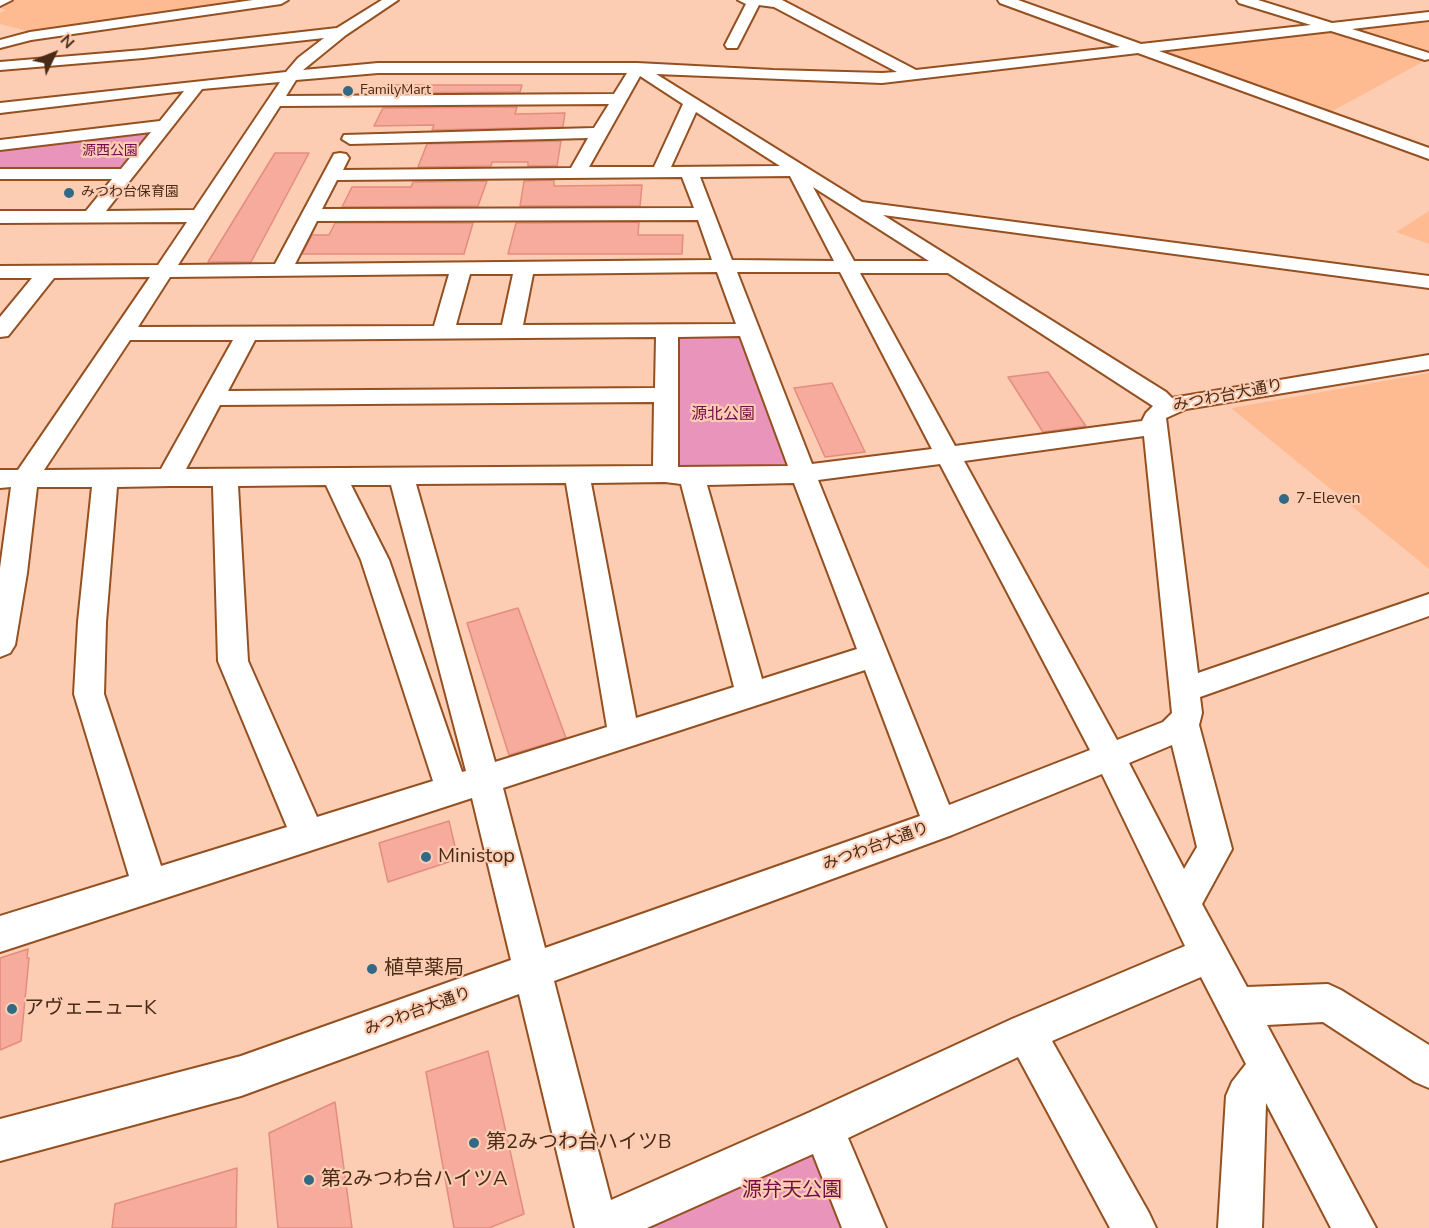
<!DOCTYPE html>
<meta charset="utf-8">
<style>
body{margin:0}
#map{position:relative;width:1429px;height:1228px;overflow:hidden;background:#fccdb2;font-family:"Nunito Sans",sans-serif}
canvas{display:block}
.north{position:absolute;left:24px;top:24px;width:60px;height:60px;-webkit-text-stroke:4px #fccdb2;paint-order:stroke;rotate:47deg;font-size:16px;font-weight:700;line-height:24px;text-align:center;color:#482a17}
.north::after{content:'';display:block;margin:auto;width:21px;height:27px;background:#482a17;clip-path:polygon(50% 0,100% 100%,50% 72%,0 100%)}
</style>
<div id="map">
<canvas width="1429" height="1228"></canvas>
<div class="north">N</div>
</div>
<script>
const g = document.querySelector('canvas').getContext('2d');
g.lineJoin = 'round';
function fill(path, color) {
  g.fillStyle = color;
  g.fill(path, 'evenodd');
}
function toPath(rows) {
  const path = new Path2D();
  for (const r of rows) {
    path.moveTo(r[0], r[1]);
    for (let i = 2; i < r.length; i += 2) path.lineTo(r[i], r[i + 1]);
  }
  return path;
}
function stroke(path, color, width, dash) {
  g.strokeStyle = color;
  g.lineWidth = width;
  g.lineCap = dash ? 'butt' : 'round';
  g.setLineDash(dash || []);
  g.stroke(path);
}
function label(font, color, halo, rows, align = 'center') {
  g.font = font + ' "Nunito Sans","Noto Sans JP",sans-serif';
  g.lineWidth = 4.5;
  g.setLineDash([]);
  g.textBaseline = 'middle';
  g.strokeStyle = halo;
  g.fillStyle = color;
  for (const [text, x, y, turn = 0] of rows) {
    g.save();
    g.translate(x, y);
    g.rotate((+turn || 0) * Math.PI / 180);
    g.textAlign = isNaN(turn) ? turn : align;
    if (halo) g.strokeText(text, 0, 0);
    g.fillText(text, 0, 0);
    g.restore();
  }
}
const built = toPath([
 [9,0,275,0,35,33,0,24,0,13,6,10,0,8,0,4],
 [1429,19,1429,57,1341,29,1423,21],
 [1335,30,1428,59,1327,114,1154,51],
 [1429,211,1429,244,1396,232],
 [1429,373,1429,569,1231,408]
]);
const green = toPath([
 [157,128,122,171,0,172,0,148],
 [674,334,742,334,792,460,784,469,675,470],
 [799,1147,817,1155,845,1228,618,1228]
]);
const building = toPath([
 [394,85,522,85,520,92,390,93,394,85],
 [517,107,515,114,565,113,563,127,432,130,434,125,374,126,383,108,517,107],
 [561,141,557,166,528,166,528,162,492,162,491,166,418,167,427,144,561,141],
 [275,153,309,153,251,262,208,262,275,153],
 [554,180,554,186,642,185,640,206,520,206,524,181,554,180],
 [487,181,478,206,342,207,352,187,411,187,413,182,487,181],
 [639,222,638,235,683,235,682,254,508,254,516,223,639,222],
 [335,223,473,223,464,254,302,254,312,235,329,235,335,223],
 [1048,372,1086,426,1043,432,1008,377,1048,372],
 [832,383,865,452,825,457,794,388,832,383],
 [518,608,566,738,509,755,467,623,518,608],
 [449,821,458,859,388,882,379,843,449,821],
 [28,949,27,958,29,958,21,1041,0,1050,0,958,28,949],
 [488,1051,524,1214,489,1228,454,1228,426,1072,488,1051],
 [335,1102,352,1228,278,1228,269,1133,335,1102],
 [237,1168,236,1228,112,1228,115,1204,237,1168]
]);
const minor = toPath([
 [0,0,12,0,0,6,0,0],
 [253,0,288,0,281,4,31,40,0,48,0,40,30,32,253,0],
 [382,0,398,0,346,35,303,70,378,63,637,63,773,70,882,73,897,72,774,7,759,5,737,48,727,48,725,45,746,4,738,0,782,0,916,70,1120,47,1000,3,998,0,1018,0,1141,44,1311,25,1239,3,1237,0,1258,0,1332,23,1429,12,1429,20,1352,29,1429,53,1429,59,1425,60,1331,31,1159,51,1429,148,1429,159,1138,53,882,83,656,74,862,202,1429,276,1429,288,883,215,1166,392,1172,398,1429,355,1429,369,1186,409,1166,418,1198,673,1429,594,1429,616,1200,697,1202,713,1199,725,1232,849,1202,904,1247,987,1328,984,1341,990,1429,1045,1429,1088,1415,1082,1323,1022,1267,1025,1376,1228,1331,1228,1266,1103,1262,1228,1218,1228,1226,1096,1232,1082,1246,1064,1201,977,1052,1041,1149,1213,1156,1228,1110,1228,1018,1057,848,1138,886,1228,842,1228,813,1154,647,1228,575,1228,519,994,241,1096,0,1161,0,1119,241,1056,511,960,472,798,0,952,0,916,129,876,74,694,78,622,92,487,37,487,27,573,15,645,10,653,0,657,0,568,11,487,0,488,0,470,18,470,150,277,54,278,8,336,0,337,0,317,32,278,0,278,0,266,158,265,187,222,0,223,0,211,86,211,112,179,0,179,0,169,121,169,151,132,0,150,0,140,160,121,184,91,0,113,0,103,286,72,298,58,324,38,143,58,0,70,0,62,143,50,337,28,382,0],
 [378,73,627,73,614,94,286,96,296,80,378,73],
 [640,76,683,104,654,167,589,167,640,76],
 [280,82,194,210,106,211,202,89,280,82],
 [609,104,594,128,344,135,342,139,350,144,588,138,571,168,343,170,349,158,346,154,340,153,334,154,275,264,178,265,280,106,609,104],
 [696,112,780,166,671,167,696,112],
 [790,176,834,261,732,260,700,177,790,176],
 [682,177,694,208,322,209,337,180,682,177],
 [813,187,929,261,854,261,813,187],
 [698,220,712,260,295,264,317,221,698,220],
 [717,272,736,324,523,325,533,274,717,272],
 [737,272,840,272,932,449,812,464,737,272],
 [860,273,948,273,1153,406,1146,413,1142,421,955,446,860,273],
 [449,274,434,326,138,327,170,277,449,274],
 [470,274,513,274,502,325,456,325,470,274],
 [740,336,788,466,678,467,678,337,740,336],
 [656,337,655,388,228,391,255,340,656,337],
 [130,340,233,340,161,469,44,470,130,340],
 [654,402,653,466,186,469,220,405,654,402],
 [1144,436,1172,713,1163,722,1117,740,964,461,1144,436],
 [940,464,1090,750,949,805,818,480,940,464],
 [665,482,681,484,734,687,636,718,591,483,665,482],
 [566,483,607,727,495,762,416,484,566,483],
 [794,483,857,649,762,679,707,485,794,483],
 [326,485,361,560,433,781,317,817,248,661,238,486,326,485],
 [351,485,391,485,466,771,462,772,389,560,351,485],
 [170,486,213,486,218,661,287,827,161,866,104,694,106,622,117,487,170,486],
 [865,670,920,816,545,948,503,788,865,670],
 [1172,745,1197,847,1184,869,1129,763,1172,745],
 [1102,774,1185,946,1012,1019,808,1113,611,1200,554,981,952,835,1102,774]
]);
const markers = [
 [348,91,6,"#326984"],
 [69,193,6,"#326984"],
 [1284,499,6,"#326984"],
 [426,857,6,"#326984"],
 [372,969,6,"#326984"],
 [12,1009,6,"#326984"],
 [474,1143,6,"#326984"],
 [309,1180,6,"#326984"]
];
const farPoinames = [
 ["FamilyMart",360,91],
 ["みつわ台保育園",81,193]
];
const farParknames = [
 ["源西公園",110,152]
];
const streetNames = [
 ["みつわ台大通り",1228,396,-11],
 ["みつわ台大通り",876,847,-20],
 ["みつわ台大通り",418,1012,-20]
];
const parkNames = [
 ["源北公園",723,415]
];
const poiNames = [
 ["7-Eleven",1296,499]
];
const nearPoinames = [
 ["Ministop",438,857],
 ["植草薬局",384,969],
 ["アヴェニューK",24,1009],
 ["第2みつわ台ハイツB",486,1143],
 ["第2みつわ台ハイツA",321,1180]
];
const nearParknames = [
 ["源弁天公園",792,1191]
];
fill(built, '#febb92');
fill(green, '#e994ba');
fill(building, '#f6ab9c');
stroke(building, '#e38d7d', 1.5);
stroke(minor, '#945021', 4);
fill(minor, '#fff');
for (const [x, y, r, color] of markers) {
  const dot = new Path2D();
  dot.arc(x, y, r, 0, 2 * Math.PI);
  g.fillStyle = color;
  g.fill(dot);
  stroke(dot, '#fccdb2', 2);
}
label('14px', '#482a17', '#fccdb2', farPoinames, 'left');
label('14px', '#740d49', '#fccdb2', farParknames);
label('16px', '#482a17', '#fccdb2', streetNames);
label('16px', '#740d49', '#fccdb2', parkNames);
label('16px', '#482a17', '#fccdb2', poiNames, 'left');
label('20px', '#482a17', '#fccdb2', nearPoinames, 'left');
label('20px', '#740d49', '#fccdb2', nearParknames);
</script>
